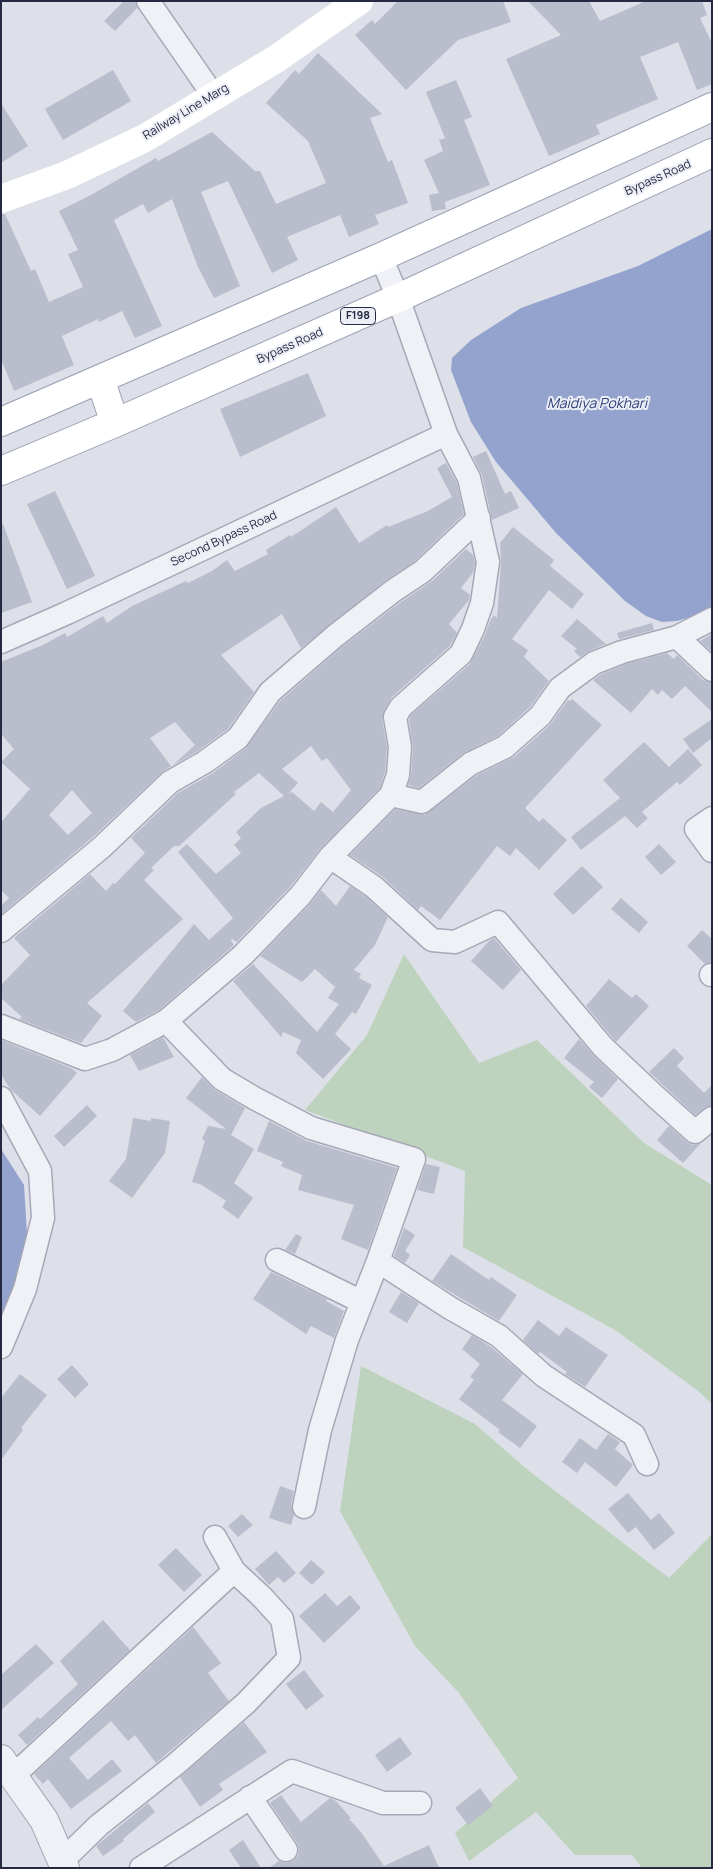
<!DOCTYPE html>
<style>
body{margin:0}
#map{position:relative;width:713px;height:1869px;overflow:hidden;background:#dddfe9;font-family:Manrope,sans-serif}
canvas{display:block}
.frame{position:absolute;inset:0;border:2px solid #252941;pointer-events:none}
</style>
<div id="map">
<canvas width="713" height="1869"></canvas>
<div class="frame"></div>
</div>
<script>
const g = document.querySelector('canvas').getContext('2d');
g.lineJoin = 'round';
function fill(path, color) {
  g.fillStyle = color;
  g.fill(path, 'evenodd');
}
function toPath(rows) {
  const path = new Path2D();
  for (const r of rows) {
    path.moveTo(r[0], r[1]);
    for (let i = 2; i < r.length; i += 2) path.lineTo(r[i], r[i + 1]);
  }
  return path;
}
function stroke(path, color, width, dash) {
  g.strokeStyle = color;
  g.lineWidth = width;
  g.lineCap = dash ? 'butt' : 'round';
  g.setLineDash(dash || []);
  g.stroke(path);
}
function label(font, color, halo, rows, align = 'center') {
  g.font = font + ' Manrope,sans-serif';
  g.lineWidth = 4;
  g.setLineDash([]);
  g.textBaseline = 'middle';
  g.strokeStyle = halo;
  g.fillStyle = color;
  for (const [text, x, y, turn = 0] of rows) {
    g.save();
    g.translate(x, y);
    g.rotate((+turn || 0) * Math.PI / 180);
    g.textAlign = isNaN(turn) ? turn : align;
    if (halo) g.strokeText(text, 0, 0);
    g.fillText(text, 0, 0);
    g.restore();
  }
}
const green = toPath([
 [404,954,479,1063,537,1040,644,1143,712,1185,712,1404,697,1390,615,1330,463,1247,465,1171,305,1110,367,1035],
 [361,1366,475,1424,529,1471,669,1578,712,1534,712,1868,642,1868,632,1855,575,1855,536,1812,469,1861,455,1833,518,1778,459,1693,415,1646,340,1511]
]);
const water = toPath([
 [712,229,712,608,698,615,677,621,662,622,646,616,625,601,556,533,496,462,471,422,451,370,452,358,471,340,521,308,638,266],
 [1,1149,24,1185,28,1250,1,1321]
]);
const building = toPath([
 [124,1,135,1,137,8,115,31,104,21],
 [398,1,503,1,511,22,458,40,406,90,355,35,372,20,375,24],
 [528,1,589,1,600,21,646,1,702,1,707,15,700,18,712,43,712,84,697,90,678,42,640,57,658,99,596,125,600,134,549,156,506,59,561,35],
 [318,53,382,114,370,118,388,162,392,160,408,203,375,215,379,224,349,237,340,215,287,237,298,260,272,273,228,181,201,192,240,286,214,298,198,267,172,199,148,213,143,204,114,220,162,326,135,338,122,311,99,322,98,319,62,336,74,365,14,391,1,359,1,214,5,214,31,271,35,269,49,302,83,287,68,254,78,250,59,211,89,196,156,158,158,161,212,132,255,171,260,171,276,204,326,183,308,141,266,103,295,70,299,74],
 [113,70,131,101,63,140,45,109],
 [456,80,472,117,464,120,490,185,445,202,446,209,432,211,429,195,439,193,424,160,443,151,439,140,445,138,426,92],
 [1,103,28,146,1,163],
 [308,373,326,416,240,457,220,409],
 [486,451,505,494,511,491,519,508,492,520,482,475,473,457],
 [446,463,457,483,464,514,415,561,385,581,301,648,282,614,221,655,254,692,228,729,198,751,173,765,195,745,175,722,150,738,171,766,161,773,93,837,1,914,1,906,9,898,1,890,1,822,30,789,1,762,14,749,1,734,1,662,43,645,65,633,67,637,103,616,107,623,132,606,186,581,188,583,212,571,227,560,235,571,268,554,266,550,290,535,291,537,336,507,359,543,387,525,388,527,428,511,452,497,437,468],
 [72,790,92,813,68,835,49,815],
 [55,491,95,576,67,589,27,504],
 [1,524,3,524,32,602,1,613],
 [513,527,554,560,550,566,584,594,572,609,549,590,512,639,528,650,524,657,549,681,530,707,498,736,462,754,419,788,408,785,411,776,413,748,409,720,411,715,470,664,485,635,490,621,494,615,497,618,501,564,500,543],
 [466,549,473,555,475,563,473,573,461,588,470,595,469,600,449,624,457,633,450,646,392,697,384,711,382,719,387,748,385,772,380,788,321,848,290,887,237,942,232,939,231,941,234,945,159,1010,136,1022,123,1011,194,924,209,940,233,918,178,852,187,844,216,874,241,853,234,845,241,838,236,832,261,808,284,796,259,773,234,792,236,794,179,846,174,846,151,868,154,870,144,880,183,919,87,1003,102,1016,81,1043,19,1019,22,1017,1,998,1,985,30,955,14,938,90,874,106,891,113,883,115,884,145,853,131,838,178,793,213,773,246,748,280,701,343,646,401,602,432,581],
 [311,746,322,761,327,758,351,790,333,812,321,802,314,811,292,792,288,794,298,783,282,769],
 [577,619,606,644,589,651,580,657,574,651,577,649,561,636],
 [652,623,654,630,619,639,617,633],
 [712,634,712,652,700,641],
 [667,653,674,659,677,655,703,680,712,683,712,712,685,686,672,699,662,690,658,695,652,689,631,713,593,680,600,675,626,664],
 [572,699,602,725,525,808,539,822,543,818,567,840,539,870,516,848,510,856,497,846,440,920,421,906,418,910,383,877,350,855,395,809,425,815,477,775,514,757,549,726,568,700,570,701],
 [712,719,712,738,693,753,683,739],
 [644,742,669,767,688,749,702,765,680,785,677,782,642,812,648,818,637,828,625,816,581,850,571,837,620,798,603,780],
 [659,844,676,862,661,875,645,857],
 [582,866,603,887,573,915,553,894],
 [350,886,366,897,388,917,375,945,354,970,361,974,359,978,372,985,356,1014,352,1012,335,1034,351,1049,323,1079,296,1053,301,1040,283,1032,281,1037,233,981,253,964,317,1032,339,1004,328,998,335,987,315,969,302,982,260,956,309,905,321,890,336,906],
 [621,898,648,922,639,933,611,909],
 [702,930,712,939,712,962,705,964,687,946],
 [494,938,521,970,503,990,471,961,489,941],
 [609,979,632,998,636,994,649,1006,616,1042,586,1006],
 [163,1037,174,1057,139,1071,130,1055],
 [579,1039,594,1056,618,1079,602,1098,589,1087,594,1082,564,1058],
 [1,1040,71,1068,77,1073,40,1116,10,1089,1,1074],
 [674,1048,684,1058,677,1066,704,1093,712,1085,712,1105,704,1108,695,1115,649,1072],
 [202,1077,215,1090,245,1108,231,1135,254,1149,234,1183,253,1198,238,1219,222,1207,226,1201,202,1185,192,1182,205,1141,202,1139,208,1126,226,1129,186,1098],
 [87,1105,97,1116,64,1147,54,1136],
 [133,1118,151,1121,151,1118,170,1121,165,1153,132,1198,109,1181,126,1159],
 [269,1121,307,1141,397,1168,368,1250,341,1239,354,1205,298,1190,302,1175,281,1166,283,1162,257,1151],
 [669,1126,687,1142,692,1145,700,1144,683,1163,657,1140],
 [426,1164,440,1167,434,1194,417,1190],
 [404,1228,415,1235,405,1251,410,1255,405,1263,394,1256],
 [296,1234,302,1237,295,1254,285,1250],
 [451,1254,489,1280,491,1277,517,1295,499,1321,432,1281],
 [271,1272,327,1299,326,1301,344,1311,334,1338,311,1326,306,1334,253,1299],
 [401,1292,419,1303,407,1323,389,1312],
 [538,1320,559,1336,566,1327,608,1355,585,1387,565,1374,567,1372,540,1352,538,1354,523,1340],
 [472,1335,491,1347,523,1374,502,1400,537,1426,520,1448,498,1432,500,1430,459,1399,474,1380,470,1377,480,1364,462,1349],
 [72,1365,89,1384,75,1398,57,1379],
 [20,1374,47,1395,21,1428,23,1430,1,1460,1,1398],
 [608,1434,620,1442,615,1449,633,1465,616,1487,585,1462,577,1473,562,1462,580,1438,596,1450],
 [280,1486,294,1491,291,1505,294,1515,291,1525,269,1518],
 [628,1493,651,1520,659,1513,675,1533,654,1550,636,1527,628,1533,608,1509],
 [242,1514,253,1525,238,1537,228,1526],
 [176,1548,202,1575,184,1592,158,1565],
 [276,1551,296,1573,284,1583,278,1577,269,1585,255,1569],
 [311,1560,325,1572,312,1585,299,1573],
 [325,1593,337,1606,350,1595,361,1608,324,1643,299,1616],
 [103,1620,130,1650,27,1745,18,1735,38,1717,40,1719,78,1684,60,1661],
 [193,1627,221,1663,208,1673,229,1701,156,1763,135,1735,128,1741,111,1721,69,1758,88,1780,112,1759,122,1771,71,1809,48,1779,43,1784,34,1774],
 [36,1644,54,1663,1,1710,1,1675],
 [304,1670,324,1696,306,1710,286,1684],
 [244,1722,267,1752,219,1784,223,1790,200,1807,180,1777],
 [400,1737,412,1754,387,1772,375,1755],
 [480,1788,493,1806,468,1825,455,1808],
 [281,1795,301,1822,330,1798,336,1801,351,1818,349,1819,361,1832,384,1866,429,1845,439,1868,269,1868,279,1861,286,1863,293,1861,298,1856,299,1850,297,1843,270,1803],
 [148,1803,155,1812,123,1839,124,1841,103,1856,96,1846],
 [243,1840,261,1868,241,1868,229,1850]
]);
const minor = toPath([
 [148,1,213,95],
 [677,637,712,670],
 [1,642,67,613,446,434],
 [391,795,422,802,470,764,505,747,540,716,560,688,594,663,622,652,677,637,712,619],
 [712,818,696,829,712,851],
 [330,857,374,887,432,940,455,942,498,922,603,1047,656,1097,695,1132,712,1118],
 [1,931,102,847,170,782,205,762,238,738,270,692,335,636,393,591,423,571,479,518],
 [711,975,712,975],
 [166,1021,222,1079,254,1098,311,1128,414,1159,378,1261,347,1340,320,1430,304,1507],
 [1,1026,85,1059,112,1050,166,1021,243,955,300,896,330,857,391,795,398,775,400,747,395,717,401,707,461,654,473,629,482,603,488,562,469,478,446,434,398,298,381,257],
 [1,1098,40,1171,43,1218,25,1289,1,1347],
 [277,1260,362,1302],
 [378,1261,450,1308,499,1336,544,1376,634,1435,647,1464],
 [13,1776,234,1571],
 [250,1797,286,1850],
 [62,1861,99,1825,176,1764,246,1703,289,1658,282,1619,262,1597,234,1571,215,1537],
 [141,1868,292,1771,383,1803,420,1803]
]);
const tertiary = toPath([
 [1,1759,44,1820,65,1868]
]);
const secondary = toPath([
 [1,199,67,175,145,138,276,59,359,1]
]);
const primary = toPath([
 [100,379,115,423],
 [1,422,381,257,712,107],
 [1,471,115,423,398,298,712,153]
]);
const shields = [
 [358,316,35]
];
const shieldNames = [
 ["F198",358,316]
];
const streetNames = [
 ["Railway Line Marg",186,112,-31],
 ["Bypass Road",658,178,-24],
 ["Bypass Road",290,346,-24],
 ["Second Bypass Road",224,539,-25]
];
const waterNames = [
 ["Maidiya Pokhari",597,404]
];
fill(green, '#bed3bd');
fill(water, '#94a3cd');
fill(building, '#babdcc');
stroke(minor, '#a6a8b7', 25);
stroke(tertiary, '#a6a8b7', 30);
stroke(primary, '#9ba0b5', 30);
stroke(minor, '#f0f1f6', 22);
stroke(tertiary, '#f0f1f6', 28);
stroke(secondary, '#fff', 28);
stroke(primary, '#fff', 28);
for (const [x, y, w] of shields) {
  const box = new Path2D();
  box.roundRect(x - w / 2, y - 8.5, w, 17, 4);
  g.fillStyle = '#eceef6';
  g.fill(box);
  stroke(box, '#252941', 1);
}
label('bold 11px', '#252941', null, shieldNames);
label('12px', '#252941', '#eceef6', streetNames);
label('italic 14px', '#2b3d78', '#eceef6', waterNames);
</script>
